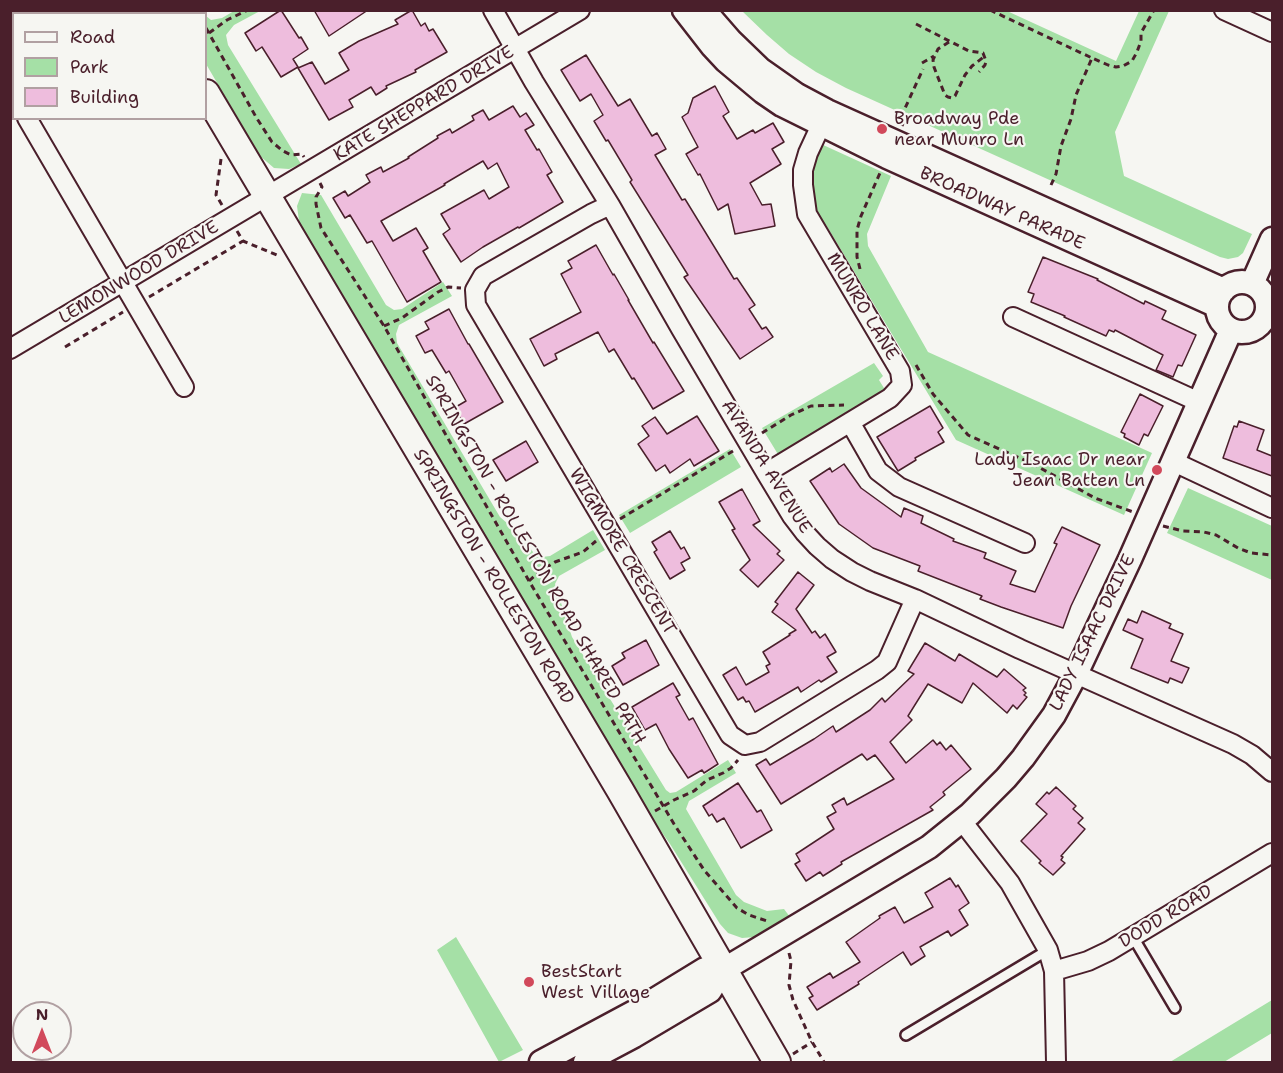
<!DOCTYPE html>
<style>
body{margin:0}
#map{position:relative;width:1283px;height:1073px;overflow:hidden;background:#f6f6f2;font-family:"Shantell Sans",sans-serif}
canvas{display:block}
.frame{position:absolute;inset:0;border:12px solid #4a1f2b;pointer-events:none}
.legend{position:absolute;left:12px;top:12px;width:195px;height:108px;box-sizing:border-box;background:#f6f6f2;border:2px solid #b1a0a2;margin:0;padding:8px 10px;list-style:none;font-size:18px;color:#4a1f2b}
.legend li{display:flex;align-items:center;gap:12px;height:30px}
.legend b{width:30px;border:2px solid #b1a0a2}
.north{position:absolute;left:12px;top:1001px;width:60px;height:60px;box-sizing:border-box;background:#f6f6f2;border:2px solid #b1a0a2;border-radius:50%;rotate:0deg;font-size:16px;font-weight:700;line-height:24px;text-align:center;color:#4a1f2b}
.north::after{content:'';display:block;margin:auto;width:21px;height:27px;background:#d1495b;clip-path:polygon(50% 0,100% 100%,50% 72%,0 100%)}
</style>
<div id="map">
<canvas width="1283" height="1073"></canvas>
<div class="frame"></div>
<ul class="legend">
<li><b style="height:8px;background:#f6f6f2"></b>Road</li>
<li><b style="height:16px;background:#a5e0a6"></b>Park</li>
<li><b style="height:16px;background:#eebddd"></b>Building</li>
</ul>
<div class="north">N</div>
</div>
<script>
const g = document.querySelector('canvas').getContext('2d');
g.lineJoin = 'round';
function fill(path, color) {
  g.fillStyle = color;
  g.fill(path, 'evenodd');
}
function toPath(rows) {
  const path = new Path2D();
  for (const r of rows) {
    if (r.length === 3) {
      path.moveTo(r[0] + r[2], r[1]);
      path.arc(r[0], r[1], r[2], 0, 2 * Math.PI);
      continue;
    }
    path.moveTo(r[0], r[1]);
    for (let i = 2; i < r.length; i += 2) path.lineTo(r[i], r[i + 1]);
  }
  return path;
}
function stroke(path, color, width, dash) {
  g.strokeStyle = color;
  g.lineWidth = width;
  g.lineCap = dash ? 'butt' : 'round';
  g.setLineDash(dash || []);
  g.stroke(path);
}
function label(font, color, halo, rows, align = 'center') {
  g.font = font + ' "Shantell Sans",sans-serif';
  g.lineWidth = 4.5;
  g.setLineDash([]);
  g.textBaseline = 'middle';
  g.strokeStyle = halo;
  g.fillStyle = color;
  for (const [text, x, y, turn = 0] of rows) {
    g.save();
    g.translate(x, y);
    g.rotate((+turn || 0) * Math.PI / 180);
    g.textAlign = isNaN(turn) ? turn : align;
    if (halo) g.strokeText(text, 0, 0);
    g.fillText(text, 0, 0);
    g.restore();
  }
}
const green = toPath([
 [234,11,260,11,234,25,226,35,228,45,301,164,289,169,274,168,260,156,206,64,206,16,211,20,222,18],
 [742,11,1007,11,1116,61,1139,11,1169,11,1115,132,1124,176,1252,234,1243,253,1238,257,1228,259,1220,257,846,88,816,72,789,54,767,35],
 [821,144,891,176,867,234,868,246,928,352,1152,453,1124,515,956,440,826,225,821,227,812,211,810,167],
 [302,193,321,195,386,305,394,310,402,309,443,282,452,296,399,325,396,334,397,343,500,517,522,536,535,555,542,557,550,556,593,530,605,550,559,576,555,584,572,637,666,790,670,793,676,792,728,760,736,773,689,801,686,809,736,895,744,902,767,911,784,909,790,917,755,937,742,938,728,933,720,924,670,844,649,814,395,385,329,276,299,221,297,206],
 [874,363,883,376,879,380,887,393,779,456,762,428],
 [730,449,741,467,630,533,619,515],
 [1188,488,1272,526,1272,580,1167,533],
 [456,937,523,1050,499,1062,437,950],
 [1272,1000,1272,1033,1224,1062,1170,1062]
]);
const building = toPath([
 [281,10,299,38,301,37,308,49,293,59,298,67,281,77,262,47,256,51,245,33,281,10],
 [314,10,368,10,329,36,314,10],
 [412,10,421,26,425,23,429,31,433,29,447,52,415,70,416,72,386,86,387,88,376,95,371,87,349,100,353,107,329,120,298,68,312,62,325,84,349,70,339,53,359,41,398,24,395,20,412,10],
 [586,55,618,106,630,99,652,136,657,133,666,149,655,155,682,200,685,199,734,279,737,278,755,305,749,309,762,329,766,327,773,337,740,359,684,277,688,275,630,182,632,180,608,140,606,141,594,121,603,115,591,94,580,101,561,70,586,55],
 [715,86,729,112,723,116,737,139,753,130,755,133,773,123,784,142,772,149,781,164,750,183,762,205,771,204,775,226,735,234,728,204,718,210,700,174,698,175,686,154,698,147,682,117,688,113,693,98,715,86],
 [513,106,520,117,526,113,534,125,525,130,537,150,539,149,552,172,547,175,563,202,519,228,518,227,483,247,461,262,443,234,450,229,441,214,484,190,489,199,509,187,497,163,488,169,483,161,444,184,445,185,381,221,393,241,416,228,428,248,423,251,441,282,407,302,372,241,367,243,350,215,345,218,333,198,345,191,348,196,370,182,366,175,381,167,383,172,409,158,408,157,438,138,437,136,450,129,452,133,474,120,472,116,483,110,489,120,513,106],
 [596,245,613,275,614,274,629,300,628,300,653,343,654,342,684,391,653,409,634,378,632,379,614,349,609,352,598,332,555,354,557,359,544,366,530,339,581,312,561,274,572,268,568,261,596,245],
 [1043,257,1098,279,1097,280,1144,304,1145,301,1166,311,1162,319,1196,335,1182,366,1178,365,1173,377,1156,370,1163,355,1115,330,1114,332,1109,330,1106,336,1064,317,1065,316,1031,302,1034,294,1028,292,1043,257],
 [449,309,468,344,469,344,503,402,464,424,454,408,466,401,449,371,446,373,432,350,425,353,416,336,429,329,425,322,449,309],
 [1140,394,1163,406,1148,436,1144,434,1139,445,1124,437,1125,434,1121,432,1140,394],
 [930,406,943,428,938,432,944,442,915,458,916,460,898,471,877,437,930,406],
 [697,416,719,451,694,466,690,459,670,473,665,465,656,471,638,444,649,436,642,426,655,417,667,434,697,416],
 [1239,421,1264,430,1257,450,1272,456,1272,476,1223,458,1234,426,1237,427,1239,421],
 [526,441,538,462,506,481,493,460,526,441],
 [844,464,861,488,901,517,904,508,923,516,921,523,954,539,953,541,986,553,984,558,1016,571,1010,584,1035,592,1057,544,1054,543,1062,527,1100,545,1071,606,1063,628,1001,607,980,599,982,596,918,571,920,566,873,548,839,524,810,481,830,468,832,472,844,464],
 [742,489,760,521,753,525,780,551,777,554,784,560,758,587,740,570,750,560,732,530,735,529,719,502,742,489],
 [670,531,681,549,684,547,690,558,681,563,685,570,670,579,654,552,657,550,652,542,670,531],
 [798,572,814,585,796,609,812,633,815,631,820,638,825,634,836,652,827,657,837,672,821,682,819,680,801,692,798,687,755,712,749,701,746,702,743,697,738,700,723,675,736,667,746,685,769,672,766,666,770,664,763,652,790,635,789,634,796,630,772,612,778,604,775,602,798,572],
 [1142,611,1171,624,1169,628,1183,634,1171,661,1189,668,1182,683,1170,678,1168,683,1131,668,1143,639,1123,630,1128,619,1137,623,1142,611],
 [646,640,659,665,623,685,612,666,625,658,622,653,646,640],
 [925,643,955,661,959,654,997,677,1004,669,1026,688,1023,690,1026,693,1024,695,1027,697,1017,709,1013,705,1007,713,973,683,962,703,928,684,908,716,912,720,890,742,906,763,933,740,937,745,940,742,946,750,951,745,971,769,943,792,945,795,930,807,933,810,841,862,842,864,823,876,820,872,806,881,795,864,800,861,796,854,834,829,827,817,836,812,832,805,844,798,847,805,894,779,875,755,867,760,862,754,781,804,756,765,766,759,770,765,814,739,833,726,836,732,870,710,882,698,885,702,914,674,908,671,925,643],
 [673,683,680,695,676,697,689,720,693,718,718,764,704,773,702,770,688,778,669,749,656,724,645,730,632,707,673,683],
 [738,783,757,812,761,810,772,830,741,848,724,818,717,822,712,814,709,816,703,806,738,783],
 [1056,787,1076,806,1073,809,1083,818,1078,823,1085,829,1061,856,1063,857,1061,860,1065,863,1053,875,1039,863,1041,861,1021,841,1047,814,1036,804,1047,792,1049,794,1056,787],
 [950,878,956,887,958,885,969,903,959,910,968,925,951,936,948,931,920,947,925,956,911,965,903,952,858,982,859,984,817,1010,809,998,813,996,807,987,830,973,833,978,860,962,846,942,880,918,879,916,895,907,904,923,933,907,925,893,950,878]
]);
const path = toPath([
 [193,10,195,14],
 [990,10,1092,58],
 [916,24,969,51,983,53,986,61,985,65,979,72],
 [206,28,256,117,272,142,283,151,291,155,302,154,304,157],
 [209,33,227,20,248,10],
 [949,42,938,49,933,60,934,67,937,75,945,95,948,97,952,98,955,96,965,75,972,66,985,56],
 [922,63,934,56],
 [901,117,923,69],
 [902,126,905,119],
 [221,159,216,195,222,205],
 [320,183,322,187,316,197,316,204,321,228,384,326,529,581,674,824,704,870,737,908,749,915,770,922],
 [1051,185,1056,174,1061,146,1071,119,1076,95,1092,58,1108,65,1116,67,1123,66,1132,61,1137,52,1141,41,1141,33,1154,10],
 [237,231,243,241,277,255,278,257],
 [860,269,857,257,857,230,861,216,880,173],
 [149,297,243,241],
 [384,326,402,318,438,292,448,287,461,288],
 [65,347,123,312],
 [916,365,933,394,968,435,1033,464,1095,498,1133,512],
 [762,433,791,415,811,406,844,405],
 [620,519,733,451],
 [1163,526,1183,531,1204,532,1216,535,1238,548,1251,553,1272,555],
 [529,581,539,572,555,562,583,552,596,541],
 [655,811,674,800,694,791,707,780,723,773,731,768,738,760],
 [789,953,791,961,789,985,793,1000,811,1040,824,1062],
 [793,1054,812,1042]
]);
const service = toPath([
 [1133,937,1175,1008],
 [906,1035,1048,950]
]);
const minor = toPath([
 [493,10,534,82,610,205,681,329,766,473,792,516,805,533,817,546,832,559,852,572,870,581,915,599,1020,649,1233,744,1252,755,1272,772],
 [1224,10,1272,32],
 [10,91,14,96],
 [27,118,184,387],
 [610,205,591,214,483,276,475,290,476,305,730,735,745,745,760,742,877,670,887,662,915,599],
 [1013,317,1199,402],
 [10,349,580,10],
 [850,422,878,471,899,487,1025,543],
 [1172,461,1272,508],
 [766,473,890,398,902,385,900,371,807,214,803,185,803,170,808,153,827,112],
 [962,821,1010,883,1048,950,1054,971,1056,1062],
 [1054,971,1088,961,1109,951,1272,853]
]);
const tertiary = toPath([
 [684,10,712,46,726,61,763,92,782,105,887,157,1217,306],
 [704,10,731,41,760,69,797,95,827,111,1224,290],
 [1242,307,25],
 [1252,284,1272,239],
 [541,1062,638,1010,705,969,723,970],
 [585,1062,634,1036,710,991,723,970,929,847,970,814,1006,778,1023,758,1054,715,1076,674,1130,559,1231,330]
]);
const secondary = toPath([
 [157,10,159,14],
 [206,93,620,790,777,1062]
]);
const markers = [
 [882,129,6,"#d1495b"],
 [1157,470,6,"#d1495b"],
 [529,982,6,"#d1495b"]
];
const streetNames = [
 ["KATE SHEPPARD DRIVE",424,104,-31],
 ["BROADWAY PARADE",1002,209,24],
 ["LEMONWOOD DRIVE",139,273,-31],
 ["MUNRO LANE",862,307,59],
 ["AVANDA AVENUE",766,467,58],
 ["WIGMORE CRESCENT",622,552,59],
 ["SPRINGSTON - ROLLESTON ROAD SHARED PATH",535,560,60],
 ["SPRINGSTON - ROLLESTON ROAD",493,577,59],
 ["LADY ISAAC DRIVE",1093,633,-64],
 ["DODD ROAD",1166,917,-31]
];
const poiNames = [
 ["Broadway Pde",894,119],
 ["near Munro Ln",894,140],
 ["Lady Isaac Dr near",1145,460,"right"],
 ["Jean Batten Ln",1145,481,"right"],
 ["BestStart",541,972],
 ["West Village",541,993]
];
fill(green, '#a5e0a6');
fill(building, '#eebddd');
stroke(building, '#4a1f2b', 1.5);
stroke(service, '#4a1f2b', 14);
stroke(minor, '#4a1f2b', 22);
stroke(tertiary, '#4a1f2b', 27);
stroke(secondary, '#4a1f2b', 30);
stroke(path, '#4a1f2b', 3, [6, 4.5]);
stroke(service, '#f6f6f2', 9);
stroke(minor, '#f6f6f2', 18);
stroke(tertiary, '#f6f6f2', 22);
stroke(secondary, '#f6f6f2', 26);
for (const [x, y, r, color] of markers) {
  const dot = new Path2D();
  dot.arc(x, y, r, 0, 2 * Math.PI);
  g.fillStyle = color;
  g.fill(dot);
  stroke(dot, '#f6f6f2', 2);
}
label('18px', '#4a1f2b', '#f6f6f2', streetNames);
label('18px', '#4a1f2b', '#f6f6f2', poiNames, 'left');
</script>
